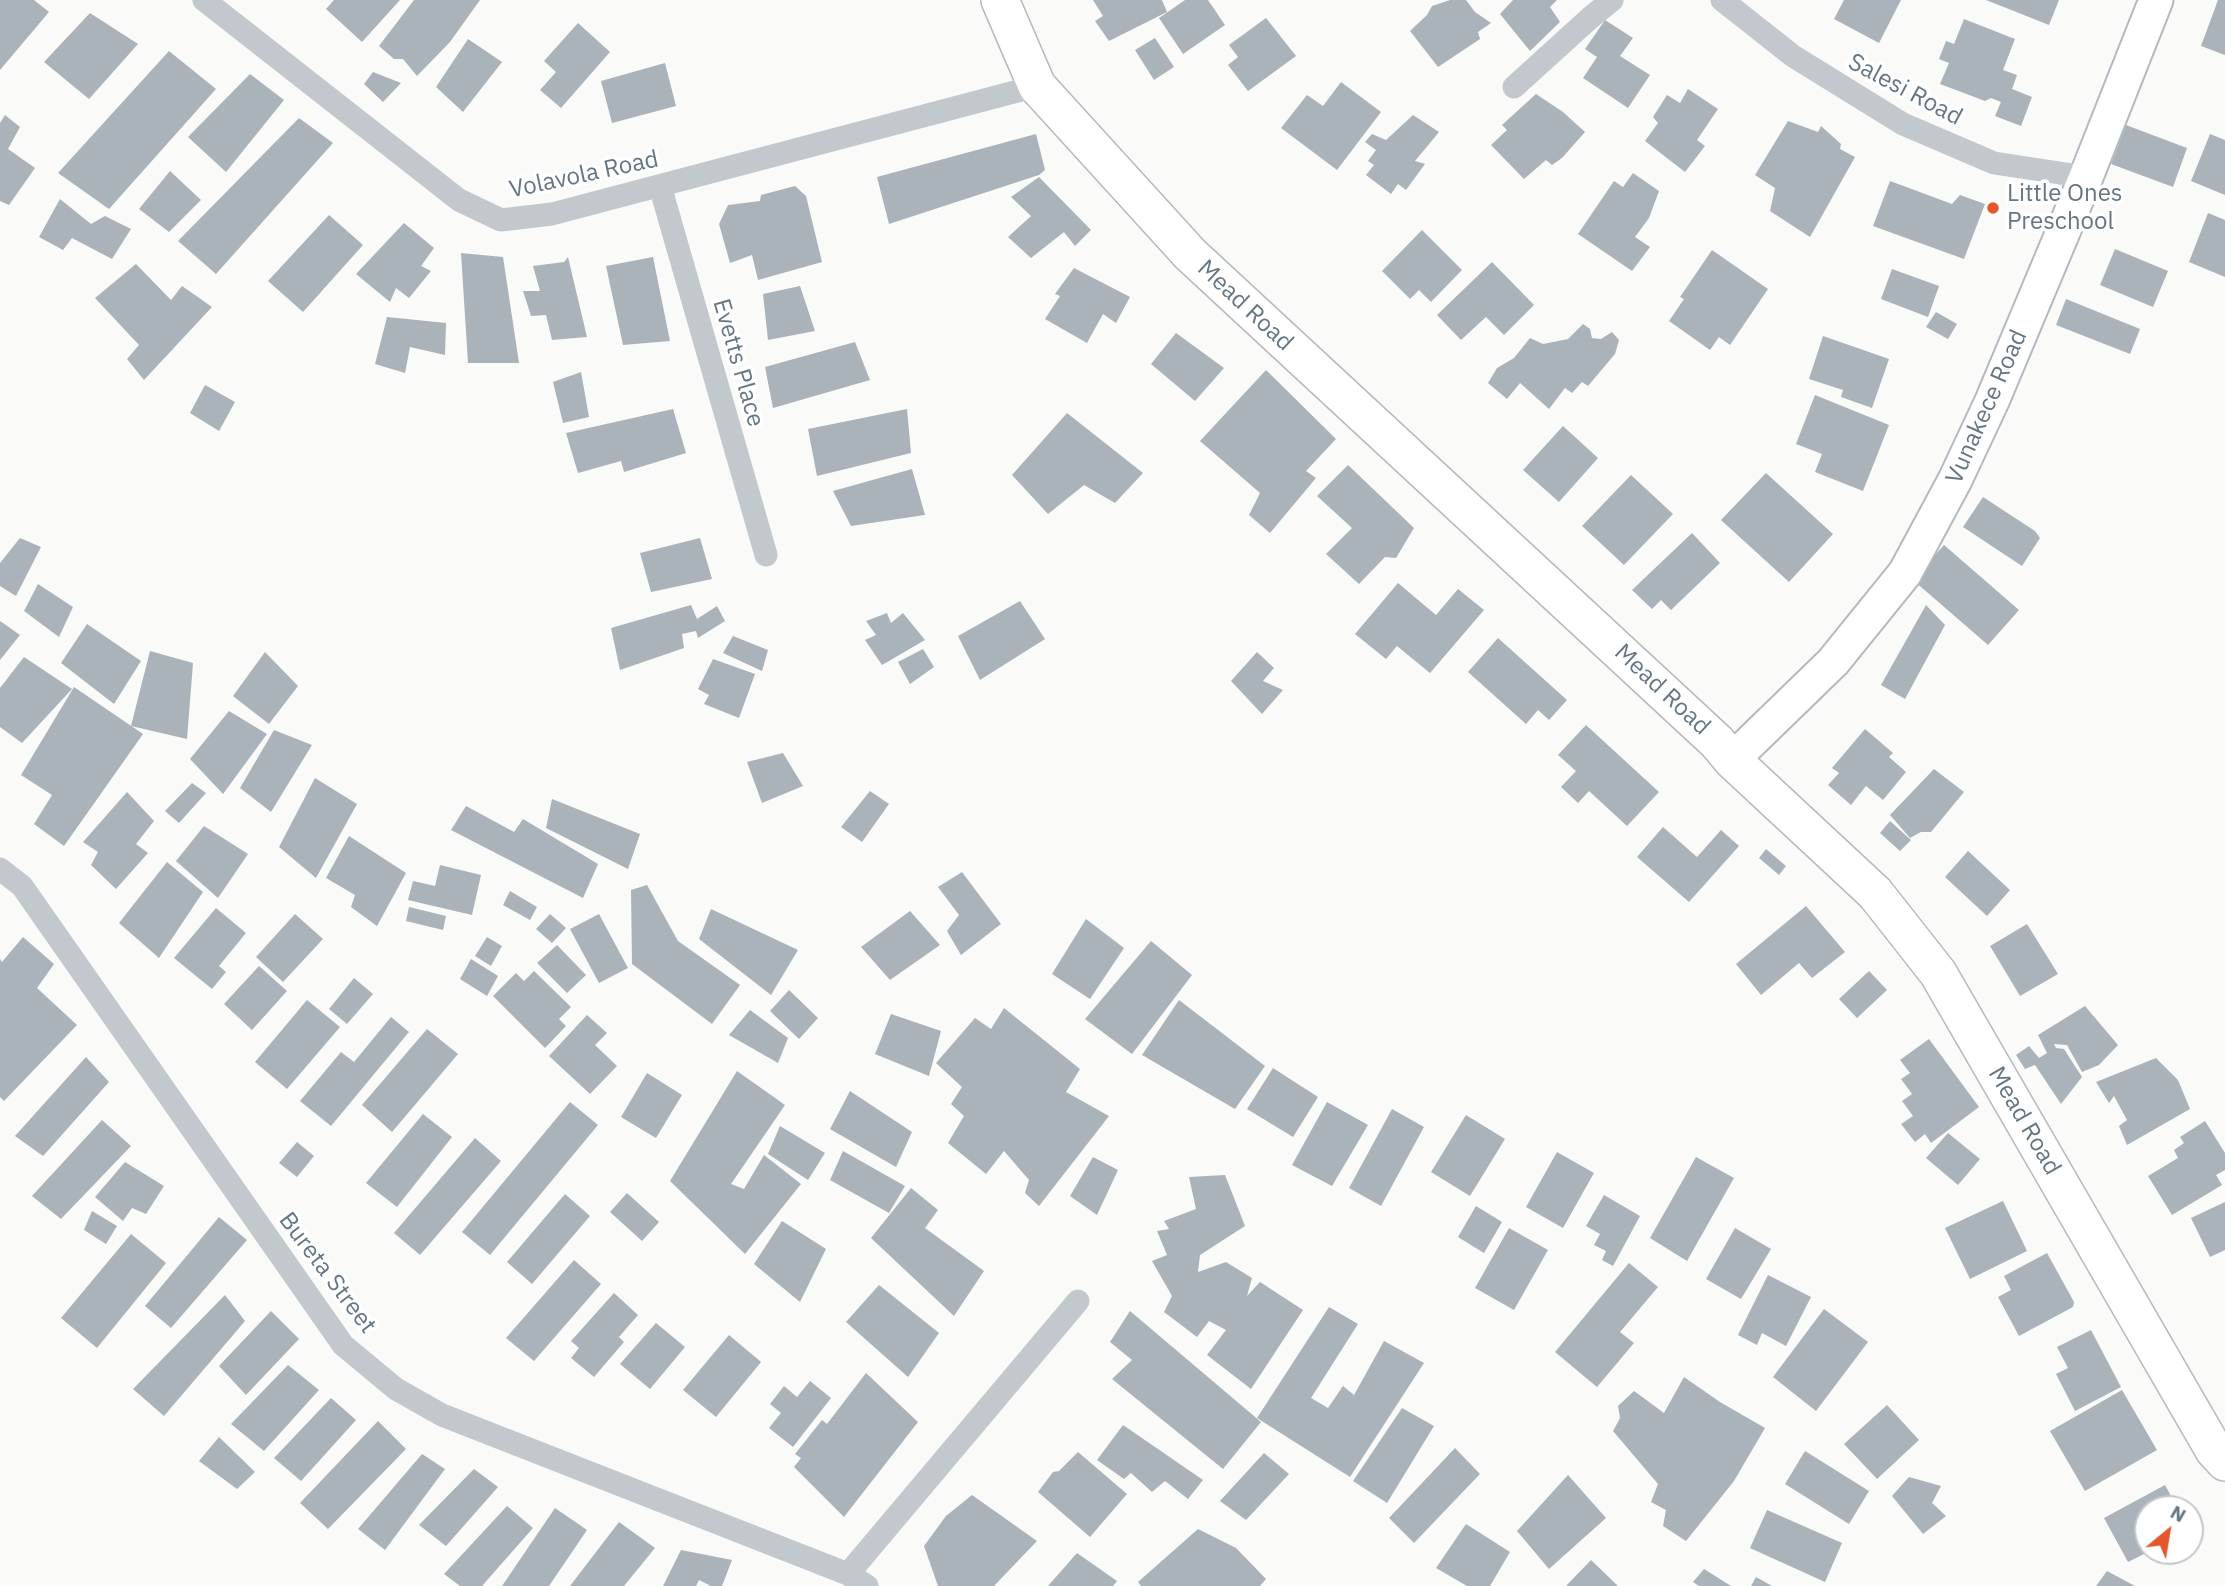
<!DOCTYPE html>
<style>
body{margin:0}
#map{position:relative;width:2225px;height:1586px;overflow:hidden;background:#fafaf8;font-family:"IBM Plex Sans",sans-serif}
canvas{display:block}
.north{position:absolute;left:2134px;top:1495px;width:70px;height:70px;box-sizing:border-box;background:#fff;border:2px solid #c1c8cd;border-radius:50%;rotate:30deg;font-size:19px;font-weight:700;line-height:28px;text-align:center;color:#657683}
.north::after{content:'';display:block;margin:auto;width:24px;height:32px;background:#e4572e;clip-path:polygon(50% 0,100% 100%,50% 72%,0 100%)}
</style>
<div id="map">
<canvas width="2225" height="1586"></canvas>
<div class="north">N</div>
</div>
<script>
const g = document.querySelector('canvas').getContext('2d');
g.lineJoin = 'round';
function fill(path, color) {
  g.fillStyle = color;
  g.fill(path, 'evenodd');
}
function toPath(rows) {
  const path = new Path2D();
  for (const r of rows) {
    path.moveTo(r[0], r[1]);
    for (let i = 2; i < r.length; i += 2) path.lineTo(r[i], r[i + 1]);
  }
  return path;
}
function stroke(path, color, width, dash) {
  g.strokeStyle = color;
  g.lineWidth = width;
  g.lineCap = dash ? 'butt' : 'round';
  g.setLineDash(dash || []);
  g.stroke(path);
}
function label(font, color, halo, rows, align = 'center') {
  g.font = font + ' "IBM Plex Sans",sans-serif';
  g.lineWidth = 7;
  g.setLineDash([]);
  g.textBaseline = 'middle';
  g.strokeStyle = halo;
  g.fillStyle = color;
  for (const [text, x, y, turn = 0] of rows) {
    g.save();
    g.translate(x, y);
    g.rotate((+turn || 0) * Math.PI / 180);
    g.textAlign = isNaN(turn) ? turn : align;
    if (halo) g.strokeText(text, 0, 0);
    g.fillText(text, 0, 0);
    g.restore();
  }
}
const building = toPath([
 [0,0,34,0,49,12,0,70],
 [334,0,400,0,362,42,326,9],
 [414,0,480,0,450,42,417,76,403,59,394,59,379,46],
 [1093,0,1162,0,1167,12,1109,41,1095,21,1103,16],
 [1185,0,1208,0,1225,25,1183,54,1159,18],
 [1450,0,1466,0,1475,12,1491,23,1478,32,1480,39,1438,67,1410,31,1427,15,1432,6],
 [1513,0,1557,0,1550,7,1560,22,1530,51,1500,14],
 [1844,0,1901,0,1879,43,1834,19],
 [1986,0,2059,0,2049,25],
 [2218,0,2225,0,2225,55,2201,46],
 [90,13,138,44,89,99,44,62],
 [1266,18,1296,56,1248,91,1228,65,1238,57,1229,45],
 [1964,19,2015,39,2003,70,2017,75,2012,89,2032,97,2021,126,1995,116,2001,102,1991,98,1985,101,1940,84,1949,63,1939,59,1946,41,1954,44],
 [1605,20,1633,38,1620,56,1650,75,1628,108,1583,78,1597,57,1585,49],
 [578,23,610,52,561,108,540,90,556,72,544,61],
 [1155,38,1174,67,1154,80,1135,50],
 [468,39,502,62,463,112,436,87],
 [169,51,216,89,109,209,58,173],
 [665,63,676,106,612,123,601,81],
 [373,72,401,83,383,102,364,84],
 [250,74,284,100,226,172,188,137],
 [1341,82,1381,112,1337,170,1281,128,1307,95,1323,106],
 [1688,89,1718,109,1697,140,1705,146,1685,172,1645,141,1658,123,1653,117,1667,95,1680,103],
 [1536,94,1563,112,1585,132,1562,158,1552,165,1546,160,1524,179,1491,145,1507,130,1502,125],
 [5,115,20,127,8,149,35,168,9,205,0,201,0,123],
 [1413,115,1439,132,1415,161,1425,164,1406,190,1398,184,1391,194,1366,175,1374,165,1368,161,1376,150,1365,142,1372,134,1386,140],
 [299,118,333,143,216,274,178,241],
 [1788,121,1818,132,1821,126,1841,144,1840,149,1855,157,1810,237,1770,211,1775,188,1755,175],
 [2126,125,2187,148,2173,187,2111,164],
 [1036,134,1045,170,1039,175,889,224,877,177],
 [2210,134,2225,140,2225,195,2191,181],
 [170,171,201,200,169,232,139,209],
 [1633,173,1659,191,1649,218,1635,237,1650,247,1632,271,1578,234,1614,181,1623,187],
 [1039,177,1091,230,1075,246,1064,232,1031,258,1008,237,1031,216,1011,197],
 [1890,181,1952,204,1960,195,1985,204,1964,259,1873,226],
 [795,186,806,196,822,262,758,280,752,255,730,263,719,224,728,205,760,201,761,195],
 [60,199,91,224,105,216,131,229,112,259,72,238,63,250,39,237],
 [2208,213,2225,220,2225,277,2189,262],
 [329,215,363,245,303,312,268,281],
 [404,223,434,248,421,266,431,271,409,298,396,288,390,302,356,274],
 [1422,230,1462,270,1431,302,1419,290,1410,299,1382,271],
 [2115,249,2168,271,2153,307,2100,285],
 [1712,250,1768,289,1730,345,1719,337,1710,350,1669,321,1684,299,1680,297],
 [461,253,503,257,519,363,468,363],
 [568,257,587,337,552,340,546,315,531,316,523,291,540,291,533,266,564,262],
 [653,257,670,341,623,345,606,266],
 [1492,262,1534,305,1504,335,1486,317,1461,340,1437,315],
 [136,264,171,300,182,286,212,307,144,380,127,359,139,345,95,298],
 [1074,268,1130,297,1116,323,1103,314,1087,343,1045,319,1060,296,1055,294],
 [1892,269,1939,286,1928,317,1881,299],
 [800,286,815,331,768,340,763,294],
 [2066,299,2140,329,2130,354,2056,325],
 [1936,312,1957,324,1948,339,1926,327],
 [387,317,446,323,445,355,410,347,405,373,375,364],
 [1583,324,1590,329,1592,338,1601,339,1612,332,1619,340,1615,354,1588,386,1582,382,1572,393,1565,388,1549,409,1520,383,1507,399,1488,383,1497,368,1514,358,1530,338,1543,344,1568,339],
 [1176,333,1224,368,1195,401,1151,364],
 [1823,336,1889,359,1872,408,1841,397,1843,390,1809,379],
 [855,342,870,380,773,408,765,367],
 [1266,370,1336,439,1306,471,1316,478,1270,533,1249,515,1260,493,1200,441],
 [581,372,589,417,563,423,553,382],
 [205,385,235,402,219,431,190,413],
 [1815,395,1889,425,1863,491,1815,472,1822,454,1796,444],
 [673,409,686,453,624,472,621,461,578,473,566,433],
 [907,409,911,453,817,476,808,429],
 [1067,413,1143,473,1115,503,1084,485,1048,514,1012,475],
 [1563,426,1598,458,1559,502,1523,470],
 [1348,465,1414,528,1396,558,1385,557,1359,584,1326,554,1352,528,1317,496],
 [912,469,925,515,851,526,833,491],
 [1766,473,1833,534,1789,582,1721,520],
 [1631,475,1673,514,1624,565,1582,526],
 [1983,497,2035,531,2040,538,2022,566,1963,527],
 [1692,533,1720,563,1671,610,1661,600,1652,609,1632,590],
 [20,538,41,547,16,596,0,586,0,563],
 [700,538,712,579,651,592,640,553],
 [1944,545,2019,610,1988,645,1913,580],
 [1398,583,1436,615,1458,589,1484,610,1430,673,1397,646,1386,659,1355,634],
 [38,584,73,607,59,637,24,611],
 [1020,601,1045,639,980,680,958,636],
 [691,605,697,619,717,606,725,621,698,638,696,631,682,634,684,648,620,670,611,628],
 [1926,605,1945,625,1905,699,1881,685],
 [887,613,891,623,903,613,925,640,882,665,865,640,876,635,866,621],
 [0,621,20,635,0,660],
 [87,624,141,661,114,704,61,663],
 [733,636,768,650,762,671,723,653],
 [1498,638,1567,700,1549,720,1538,710,1526,724,1468,672],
 [923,649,934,667,910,684,898,662],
 [150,651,193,663,187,739,131,726],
 [265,652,298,686,269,724,233,696],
 [1257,652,1274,668,1263,681,1283,690,1262,714,1231,681],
 [24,657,72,689,22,743,0,727,0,688],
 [713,659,755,674,739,718,704,704,709,695,698,689],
 [74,687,143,734,64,846,34,824,52,795,21,775],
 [229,711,267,734,223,794,190,759],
 [1586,725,1659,792,1627,826,1589,791,1578,803,1561,787,1576,771,1558,755],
 [1865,729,1893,753,1889,757,1906,772,1883,800,1866,786,1851,805,1828,785,1839,773,1832,768],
 [274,730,312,745,271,812,240,788],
 [783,753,803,786,762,803,747,762],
 [1934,769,1964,792,1931,832,1921,832,1910,838,1890,815],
 [315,778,357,804,316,878,279,847],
 [192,783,206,793,179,823,165,811],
 [870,791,889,804,862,842,841,827],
 [127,792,154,821,136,844,148,853,116,889,91,865,98,852,83,842],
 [552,799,640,834,628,869,546,828],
 [466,806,514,832,523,819,598,864,583,898,451,830],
 [1890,821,1911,840,1900,851,1880,833],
 [204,826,248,854,218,898,176,861],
 [1663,827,1697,857,1721,830,1739,846,1689,902,1637,857],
 [349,836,406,873,377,926,351,907,355,895,326,878],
 [1766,849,1786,866,1779,875,1759,858],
 [1968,851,2010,890,1987,916,1945,877],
 [167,862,203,892,159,958,119,923],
 [440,865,481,875,472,915,408,900,413,881,435,886],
 [962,872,1001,924,961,955,947,931,959,915,938,887],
 [647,885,678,941,740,985,712,1024,632,964,631,890],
 [510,891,537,907,530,920,503,905],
 [1806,906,1845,952,1812,978,1799,963,1761,995,1736,964],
 [409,907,446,916,443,930,406,921],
 [216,908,246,933,219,966,226,972,212,989,174,958],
 [711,909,798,950,771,995,699,939],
 [910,911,940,945,890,980,861,947],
 [295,914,323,939,283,982,256,957],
 [550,914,566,928,552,943,536,929],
 [599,914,628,968,599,983,570,929],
 [1086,919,1124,948,1090,999,1052,974],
 [2027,924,2058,974,2020,996,1990,946],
 [23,937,54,964,37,988,77,1025,4,1101,0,1097,0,959,2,962],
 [487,937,502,946,491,966,475,956],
 [1151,941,1192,975,1132,1054,1085,1019],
 [557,945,586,975,567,993,537,963],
 [471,959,498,976,487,996,460,979],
 [259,966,287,991,252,1030,224,1004],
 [534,971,571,1007,559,1019,566,1026,545,1048,493,996,516,973,524,981],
 [1869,971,1887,990,1857,1018,1839,999],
 [354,978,373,994,347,1024,329,1009],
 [789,990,818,1018,799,1039,770,1011],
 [307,1000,340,1027,287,1089,255,1062],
 [1179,1000,1265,1066,1235,1109,1142,1055],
 [2085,1006,2118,1045,2099,1065,2082,1072,2067,1045,2054,1044,2056,1048,2064,1049,2082,1077,2061,1104,2035,1065,2025,1069,2016,1055,2029,1046,2039,1058,2047,1053,2038,1035],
 [1004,1008,1080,1069,1066,1092,1109,1116,1039,1206,1025,1193,1029,1180,1004,1151,986,1174,948,1143,964,1116,951,1104,962,1087,936,1063,975,1018,991,1029],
 [750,1010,788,1038,778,1063,729,1035],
 [891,1014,941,1031,929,1076,875,1054],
 [587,1015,607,1033,595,1045,617,1066,590,1094,549,1056],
 [391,1017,409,1032,331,1126,300,1101,341,1052,354,1062],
 [427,1029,458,1054,392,1132,362,1105],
 [1929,1039,1979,1107,1931,1143,1925,1134,1915,1142,1901,1124,1913,1116,1902,1101,1912,1094,1901,1079,1910,1073,1900,1060],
 [86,1057,109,1082,43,1156,15,1136],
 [2156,1058,2178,1080,2190,1109,2127,1145,2119,1126,2127,1120,2114,1096,2109,1103,2096,1082],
 [1273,1068,1318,1097,1293,1137,1247,1109],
 [737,1071,785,1105,731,1184,744,1189,764,1155,801,1184,745,1254,670,1181],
 [647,1073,682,1095,656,1138,621,1117],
 [850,1091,912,1132,896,1167,830,1129],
 [570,1102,598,1125,490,1255,462,1232],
 [1327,1102,1368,1125,1332,1186,1292,1165],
 [1392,1109,1424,1127,1381,1206,1349,1188],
 [423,1114,452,1137,397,1207,366,1183],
 [1466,1115,1505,1139,1470,1196,1431,1172],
 [102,1120,131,1146,61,1219,32,1196],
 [2205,1121,2225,1153,2225,1170,2216,1175,2222,1185,2172,1215,2148,1176,2178,1158,2174,1150,2184,1143,2180,1137],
 [780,1126,825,1153,808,1180,768,1154],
 [1948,1133,1980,1159,1958,1185,1926,1158],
 [475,1138,501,1161,420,1255,394,1233],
 [297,1142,314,1156,297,1177,279,1163],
 [843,1151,905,1186,889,1213,830,1180],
 [1557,1152,1594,1173,1563,1228,1526,1207],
 [1093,1157,1118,1170,1097,1215,1070,1196],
 [1696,1157,1734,1178,1687,1261,1650,1238],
 [125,1162,164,1186,146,1214,132,1208,123,1221,95,1197],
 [1225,1175,1245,1226,1200,1255,1198,1272,1226,1262,1252,1278,1247,1296,1260,1282,1303,1310,1251,1389,1207,1355,1226,1330,1209,1321,1197,1337,1164,1312,1172,1296,1152,1261,1167,1255,1157,1231,1169,1229,1164,1221,1196,1209,1189,1177],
 [911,1188,938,1210,925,1228,984,1271,954,1316,871,1238],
 [627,1193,659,1222,642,1241,610,1212],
 [565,1194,590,1216,532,1284,507,1262],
 [1604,1195,1640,1216,1613,1266,1602,1260,1606,1251,1594,1245,1600,1234,1586,1226],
 [2003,1201,2027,1251,1970,1279,1945,1228],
 [2225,1202,2225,1250,2210,1257,2191,1218],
 [1476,1206,1502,1222,1484,1253,1458,1237],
 [92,1211,117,1226,106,1244,84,1230],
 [219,1217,247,1240,171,1328,145,1306],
 [782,1221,826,1249,800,1302,754,1264],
 [1509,1228,1548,1250,1514,1310,1475,1288],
 [1735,1228,1771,1249,1741,1299,1706,1279],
 [131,1234,166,1263,97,1348,61,1318],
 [2047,1253,2074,1302,2073,1307,2019,1336,1998,1297,2011,1290,2004,1276],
 [574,1260,601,1284,534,1361,506,1338],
 [1629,1263,1658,1287,1620,1332,1634,1343,1597,1387,1555,1352],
 [1768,1275,1811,1297,1786,1346,1762,1333,1757,1345,1738,1335],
 [879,1285,939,1333,908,1377,846,1322],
 [614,1293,638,1315,619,1337,624,1342,594,1377,571,1358,579,1348,571,1341],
 [225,1295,245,1321,164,1416,133,1389],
 [1329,1307,1358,1324,1311,1398,1328,1408,1343,1386,1354,1395,1384,1341,1424,1363,1350,1477,1257,1418],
 [1824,1309,1868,1342,1816,1411,1773,1377],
 [271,1311,299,1339,246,1395,219,1366],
 [1130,1311,1261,1422,1223,1469,1112,1379,1132,1360,1110,1342],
 [656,1323,685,1347,650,1389,620,1364],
 [2091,1330,2121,1387,2075,1411,2056,1374,2068,1368,2057,1347],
 [729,1335,761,1362,716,1417,683,1390],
 [288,1365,319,1390,264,1451,231,1424],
 [866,1373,918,1422,844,1517,794,1467,801,1458,795,1454,822,1420,827,1424],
 [1684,1377,1720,1402,1765,1428,1734,1481,1686,1541,1663,1526,1666,1510,1651,1502,1658,1484,1613,1431,1620,1418,1618,1406,1634,1391,1664,1413],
 [810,1381,831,1398,793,1447,769,1428,781,1413,770,1404,784,1386,797,1397],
 [2122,1390,2157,1450,2085,1491,2050,1431],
 [331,1398,356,1420,301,1481,274,1458],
 [1887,1405,1919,1440,1877,1479,1844,1444],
 [1402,1408,1434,1426,1387,1503,1353,1481],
 [378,1421,406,1449,328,1529,300,1503],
 [1123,1425,1203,1480,1188,1499,1165,1481,1152,1492,1131,1473,1124,1479,1097,1460],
 [219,1437,255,1472,237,1489,199,1461],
 [1455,1448,1480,1474,1414,1543,1389,1518],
 [1805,1451,1869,1491,1849,1524,1785,1484],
 [1078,1452,1127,1494,1090,1537,1038,1492,1053,1472,1059,1471],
 [1264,1453,1289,1474,1246,1520,1220,1501],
 [422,1454,445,1469,385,1550,358,1529],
 [474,1469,498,1487,446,1546,419,1525],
 [1568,1475,1606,1518,1549,1569,1517,1531],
 [1909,1477,1941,1486,1932,1503,1946,1516,1923,1534,1892,1496],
 [2165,1485,2178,1509,2148,1509,2148,1552,2128,1562,2104,1518],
 [972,1495,1037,1541,994,1586,938,1586,924,1546,946,1516],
 [507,1506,533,1528,482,1586,460,1586,444,1574],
 [555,1508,587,1530,549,1586,502,1586],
 [1767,1510,1842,1543,1825,1582,1750,1548],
 [619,1522,655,1548,624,1586,570,1586],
 [1466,1524,1510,1552,1490,1586,1467,1586,1436,1568],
 [1198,1529,1236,1548,1266,1579,1260,1586,1141,1586,1138,1582],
 [681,1550,732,1560,722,1586,711,1586,699,1580,696,1586,663,1586],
 [1077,1553,1117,1581,1113,1586,1048,1586],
 [1591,1560,1618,1586,1566,1586],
 [1704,1569,1731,1586,1699,1586,1693,1582],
 [2107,1571,2135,1586,2096,1586],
 [1756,1577,1772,1586,1751,1586]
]);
const minor = toPath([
 [204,0,459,200,501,220,552,214,1037,86],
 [1722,0,1793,56,1903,124,1994,163,2086,177],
 [1514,87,1590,18,1612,0],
 [660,186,766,555],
 [0,869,22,886,343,1345,396,1389,442,1415,848,1574,867,1586],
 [848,1574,1078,1301]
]);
const secondary = toPath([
 [1732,760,1833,662,1905,573,1955,480,1992,401,2086,177,2156,0]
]);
const primary = toPath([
 [1000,0,1037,86,1190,254,1717,742,1732,760,1875,893,1938,973,2214,1450,2225,1462]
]);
const markers = [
 [1993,208,7,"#e4572e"]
];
const streetNames = [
 ["Salesi Road",1905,90,28],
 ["Volavola Road",584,175,-12],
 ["Mead Road",1245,306,43],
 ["Evetts Place",738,363,74],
 ["Vunakece Road",1987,407,-66],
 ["Mead Road",1662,690,43],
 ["Mead Road",2024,1121,60],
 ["Bureta Street",327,1273,53]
];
const poiNames = [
 ["Little Ones",2007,194],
 ["Preschool",2007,222]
];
fill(building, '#aab3b9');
stroke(secondary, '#b3babf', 37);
stroke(primary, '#b5babe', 40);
stroke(minor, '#c3c8cc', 23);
stroke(secondary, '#fff', 33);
stroke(primary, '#fff', 37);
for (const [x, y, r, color] of markers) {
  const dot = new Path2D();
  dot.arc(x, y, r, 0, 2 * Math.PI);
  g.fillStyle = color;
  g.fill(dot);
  stroke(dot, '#fff', 2.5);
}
label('24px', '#657683', '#fff', streetNames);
label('24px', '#657683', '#fff', poiNames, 'left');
</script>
